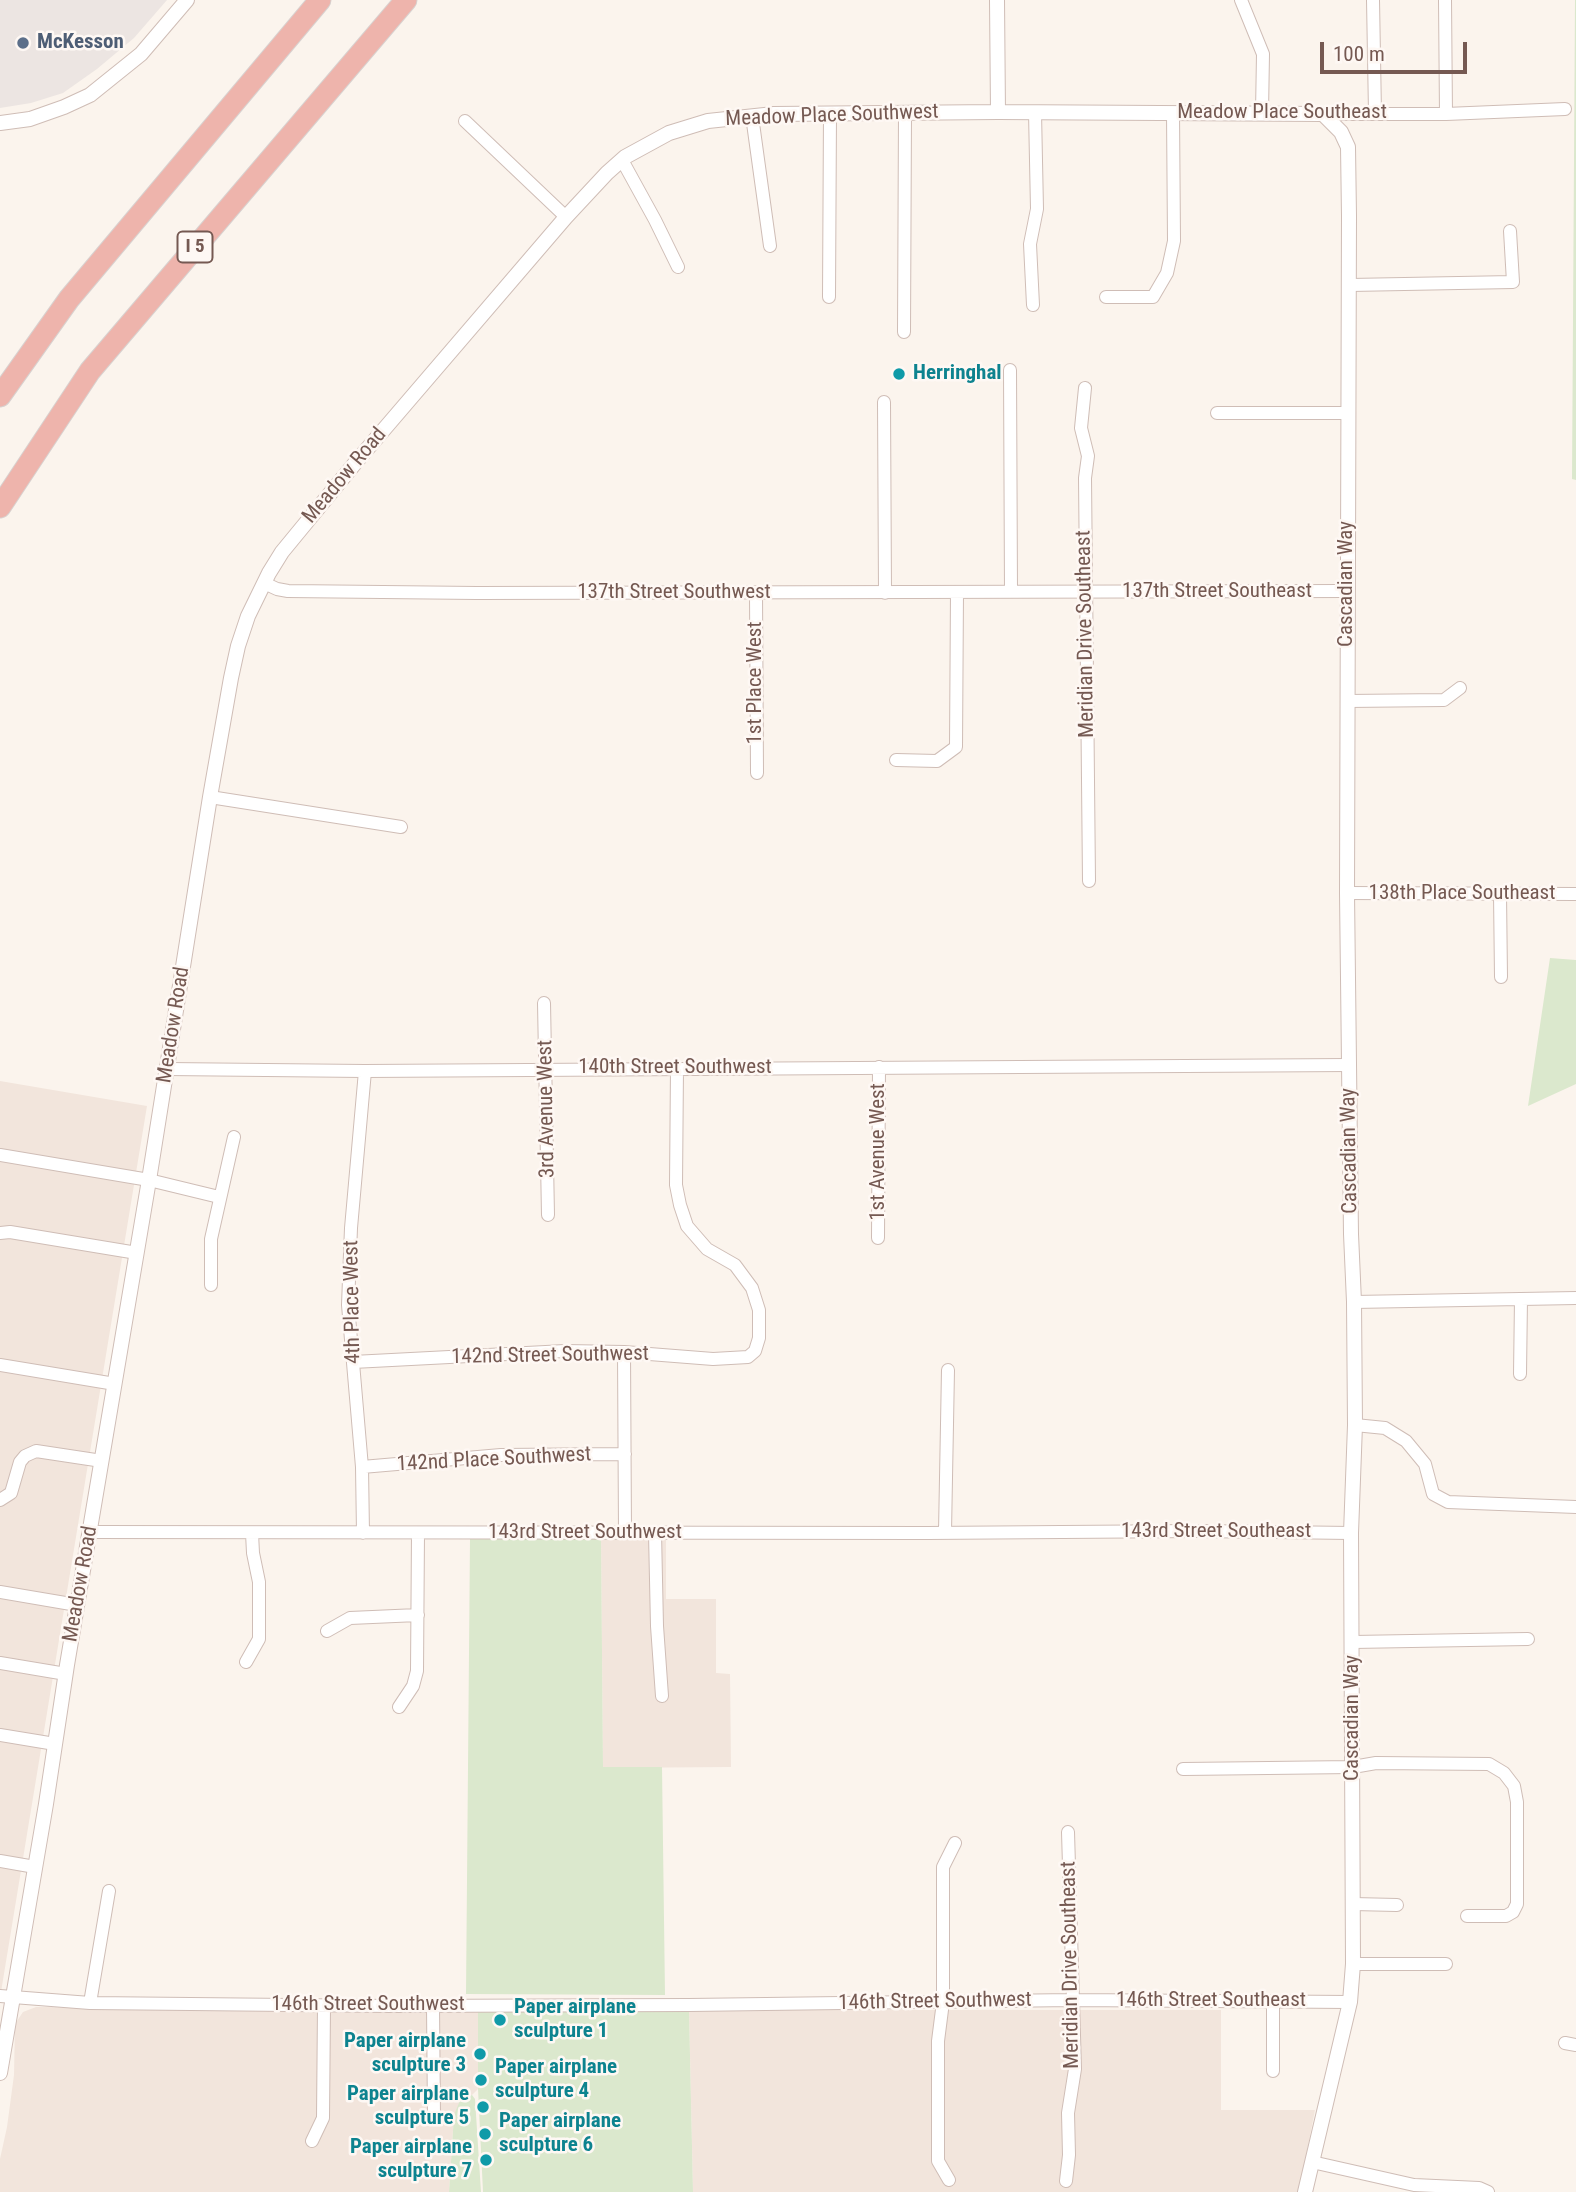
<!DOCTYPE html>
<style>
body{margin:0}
#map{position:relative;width:1576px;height:2192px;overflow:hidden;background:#fbf4ed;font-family:"Roboto Condensed",sans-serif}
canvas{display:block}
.scale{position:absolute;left:1320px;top:42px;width:147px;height:32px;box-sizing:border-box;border:4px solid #755952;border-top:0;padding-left:9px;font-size:21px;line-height:24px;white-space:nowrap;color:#755952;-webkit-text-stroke:5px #fef8f4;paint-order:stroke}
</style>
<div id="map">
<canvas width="1576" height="2192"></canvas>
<div class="scale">100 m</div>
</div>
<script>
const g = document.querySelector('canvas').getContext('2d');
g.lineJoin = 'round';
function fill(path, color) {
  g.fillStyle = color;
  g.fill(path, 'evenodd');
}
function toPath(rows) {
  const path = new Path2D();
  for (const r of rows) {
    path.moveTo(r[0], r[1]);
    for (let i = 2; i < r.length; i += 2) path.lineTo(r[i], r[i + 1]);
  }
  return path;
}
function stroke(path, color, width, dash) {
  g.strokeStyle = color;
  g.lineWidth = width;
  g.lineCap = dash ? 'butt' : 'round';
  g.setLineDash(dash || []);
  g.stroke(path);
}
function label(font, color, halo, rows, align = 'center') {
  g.font = font + ' "Roboto Condensed",sans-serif';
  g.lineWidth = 5;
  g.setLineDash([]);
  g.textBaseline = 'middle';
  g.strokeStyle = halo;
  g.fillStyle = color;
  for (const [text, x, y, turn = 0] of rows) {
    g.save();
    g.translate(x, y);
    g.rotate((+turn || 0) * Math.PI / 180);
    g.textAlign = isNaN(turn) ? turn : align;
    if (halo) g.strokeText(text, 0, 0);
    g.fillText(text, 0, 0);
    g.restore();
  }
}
const residential = toPath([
 [0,1081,147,1106,0,1998],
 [666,1538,666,1599,716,1599,716,1673,730,1674,731,1767,603,1768,601,1539],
 [36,2007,478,2010,478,2089,472,2095,466,2096,454,2115,449,2192,0,2192,0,2159,7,2127,14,2075,15,2024,23,2012],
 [689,2010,1221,2010,1221,2110,1315,2110,1299,2192,693,2192]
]);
const industrial = toPath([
 [0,0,167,0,134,38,97,69,63,93,31,103,0,108]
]);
const green = toPath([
 [1575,0,1576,0,1576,480,1572,479],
 [1550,958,1576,960,1576,1084,1528,1106],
 [601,1538,603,1767,662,1767,665,1995,466,1994,470,1539],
 [478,2010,689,2010,693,2192,483,2192,478,2089],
 [472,2095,475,2099,481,2192,449,2192,454,2115,461,2098]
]);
const minor = toPath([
 [1241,0,1263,54,1262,112],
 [1373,0,1375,113],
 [1445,0,1446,114],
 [1323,114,1446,114,1565,109],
 [752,116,770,246],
 [465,121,566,217],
 [622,160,655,220,678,267],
 [1350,285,1513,282,1510,231],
 [829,297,830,113],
 [1106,297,1153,297,1167,273,1174,241,1173,113],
 [1033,305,1030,244,1037,209,1035,112],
 [904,332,905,113],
 [1010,370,1011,592],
 [1085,388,1081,428,1088,456,1085,478,1089,881],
 [884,402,885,593],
 [1217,413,1348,413],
 [264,583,277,589,288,591,477,593,1347,591],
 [756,593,757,773],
 [1347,701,1444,700,1460,688],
 [896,760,937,761,956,747,957,592],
 [210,797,401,827],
 [1347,893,1576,894],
 [1500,894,1501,977],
 [544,1003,548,1215],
 [167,1069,365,1071,1349,1065],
 [0,1155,149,1180,219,1197],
 [0,1233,10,1232,137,1253],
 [878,1238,879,1067],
 [211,1285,211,1239,234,1137],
 [1354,1302,1576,1298],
 [624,1352,625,1533],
 [353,1362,565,1351,624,1352,713,1359,748,1357,755,1351,759,1338,759,1310,752,1288,735,1265,707,1249,687,1226,680,1205,676,1185,677,1068],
 [0,1365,115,1384],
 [1520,1374,1521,1299],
 [1355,1425,1385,1428,1406,1441,1425,1464,1433,1494,1448,1502,1576,1507],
 [362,1467,501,1455,625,1454],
 [0,1500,11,1493,20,1462,25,1456,36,1451,102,1461],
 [89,1532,927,1533,1197,1531,1351,1533],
 [945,1532,948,1370],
 [363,1533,362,1467,348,1305,351,1228,365,1071],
 [655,1533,657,1626,662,1696],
 [0,1592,77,1605],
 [327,1631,350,1618,418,1615],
 [1353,1642,1528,1639],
 [246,1662,259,1639,259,1582,253,1553,252,1533],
 [0,1663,66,1674],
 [399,1707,413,1686,417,1671,418,1533],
 [0,1735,55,1744],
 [1183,1769,1353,1767,1376,1763,1489,1764,1504,1773,1514,1786,1517,1802,1517,1904,1513,1912,1506,1916,1467,1916],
 [0,1861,35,1867],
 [1353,1904,1397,1905],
 [1353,1964,1446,1964],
 [0,1996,90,2003,392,2006,689,2005,1072,2000,1350,2002],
 [1273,2002,1273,2071],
 [90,2003,109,1891],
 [433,2006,434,2117],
 [1565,2043,1576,2045],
 [312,2141,323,2118,324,2006],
 [1312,2162,1414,2185,1479,2188,1488,2192],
 [949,2180,938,2161,938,2041,943,2002,943,1867,955,1843],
 [1066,2181,1069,2155,1068,2113,1075,2069,1068,1832]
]);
const tertiary = toPath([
 [997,0,998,112],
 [0,123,30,119,64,107,90,95,141,54,187,0],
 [0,2073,46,1804,67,1665,149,1180,210,797,231,678,238,646,248,616,269,573,282,552,356,462,566,217,607,173,625,157,669,133,708,121,774,114,998,112,1323,114,1341,132,1348,147,1349,216,1347,893,1351,1234,1354,1302,1355,1425,1351,1533,1353,1964,1350,2002,1305,2192]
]);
const motorway = toPath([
 [0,396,69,299,320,0],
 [0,507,90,371,406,0]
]);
const markers = [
 [23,43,7,"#5c6f8a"],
 [899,374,7,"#0f9aa8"],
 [500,2020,7,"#0f9aa8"],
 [480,2054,7,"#0f9aa8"],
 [481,2080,7,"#0f9aa8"],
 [483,2107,7,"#0f9aa8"],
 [485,2134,7,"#0f9aa8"],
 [486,2160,7,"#0f9aa8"]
];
const shields = [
 [195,247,35]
];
const shieldNames = [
 ["I 5",195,247]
];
const serviceNames = [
 ["McKesson",37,43]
];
const streetNames = [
 ["Meadow Place Southeast",1282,113],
 ["Meadow Place Southwest",832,116,-2],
 ["Meadow Road",345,476,-50],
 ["Cascadian Way",1347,584,-90],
 ["137th Street Southeast",1217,592],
 ["137th Street Southwest",674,593],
 ["Meridian Drive Southeast",1086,634,-91],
 ["1st Place West",756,683,-90],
 ["138th Place Southeast",1462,894],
 ["Meadow Road",174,1025,-81],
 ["140th Street Southwest",675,1068],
 ["3rd Avenue West",547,1109,-91],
 ["Cascadian Way",1350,1151,-91],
 ["1st Avenue West",879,1152,-90],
 ["4th Place West",353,1302,-91],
 ["142nd Street Southwest",550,1356,-1],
 ["142nd Place Southwest",494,1460,-3],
 ["143rd Street Southeast",1216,1532],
 ["143rd Street Southwest",585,1533],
 ["Meadow Road",81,1584,-80],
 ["Cascadian Way",1353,1718,-90],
 ["Meridian Drive Southeast",1071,1965,-91],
 ["146th Street Southeast",1211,2001],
 ["146th Street Southwest",935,2002,-1],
 ["146th Street Southwest",368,2005]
];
const cultureNames = [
 ["Herringhal",913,374],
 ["Paper airplane",514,2008],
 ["sculpture 1",514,2032],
 ["Paper airplane",466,2042,"right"],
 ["sculpture 3",466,2066,"right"],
 ["Paper airplane",495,2068],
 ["sculpture 4",495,2092],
 ["Paper airplane",469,2095,"right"],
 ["sculpture 5",469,2119,"right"],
 ["Paper airplane",499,2122],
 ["sculpture 6",499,2146],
 ["Paper airplane",472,2148,"right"],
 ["sculpture 7",472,2172,"right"]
];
fill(residential, '#f2e5dc');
fill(industrial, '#ece5e2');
fill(green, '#dbe8cd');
stroke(minor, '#cfbdb6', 14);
stroke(tertiary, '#cfbdb6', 16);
stroke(motorway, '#d8d1cf', 23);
stroke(minor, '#fff', 12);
stroke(tertiary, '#fff', 14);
stroke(motorway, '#eeb4ac', 21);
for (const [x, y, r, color] of markers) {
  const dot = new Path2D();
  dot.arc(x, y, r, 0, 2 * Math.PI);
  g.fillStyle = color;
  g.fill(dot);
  stroke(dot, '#fef8f4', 2.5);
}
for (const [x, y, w] of shields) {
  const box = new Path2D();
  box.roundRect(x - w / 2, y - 15.5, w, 31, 5);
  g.fillStyle = '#fef8f4';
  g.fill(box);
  stroke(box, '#755952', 2);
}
label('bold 19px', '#755952', null, shieldNames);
label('bold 21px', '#4e5e75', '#fef8f4', serviceNames, 'left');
label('21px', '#755952', '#fef8f4', streetNames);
label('bold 21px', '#0d838f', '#fef8f4', cultureNames, 'left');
</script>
